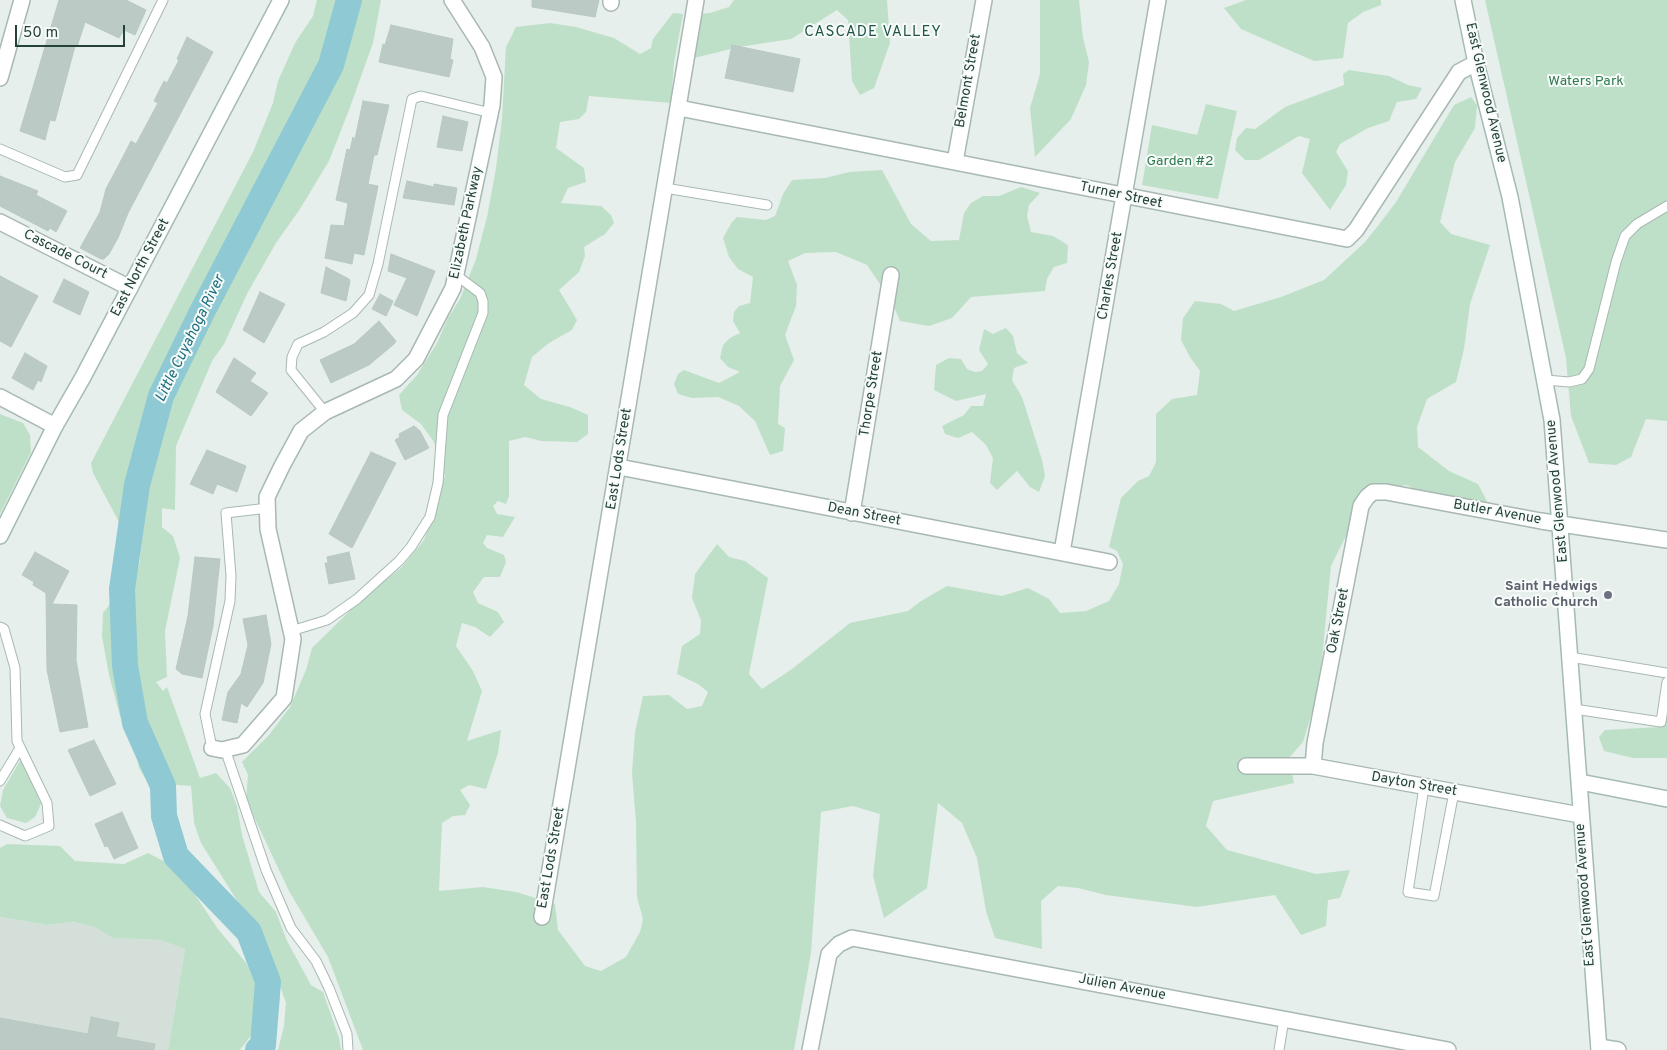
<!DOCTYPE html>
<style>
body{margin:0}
#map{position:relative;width:1667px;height:1050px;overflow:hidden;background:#e6efeb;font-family:Overpass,sans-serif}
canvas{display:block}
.scale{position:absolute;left:15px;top:25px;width:110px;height:22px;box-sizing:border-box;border:2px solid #24423a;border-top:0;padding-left:6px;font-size:15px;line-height:18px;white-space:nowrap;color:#24423a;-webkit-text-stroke:4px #f7fbf9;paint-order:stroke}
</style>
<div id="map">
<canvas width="1667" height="1050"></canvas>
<div class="scale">50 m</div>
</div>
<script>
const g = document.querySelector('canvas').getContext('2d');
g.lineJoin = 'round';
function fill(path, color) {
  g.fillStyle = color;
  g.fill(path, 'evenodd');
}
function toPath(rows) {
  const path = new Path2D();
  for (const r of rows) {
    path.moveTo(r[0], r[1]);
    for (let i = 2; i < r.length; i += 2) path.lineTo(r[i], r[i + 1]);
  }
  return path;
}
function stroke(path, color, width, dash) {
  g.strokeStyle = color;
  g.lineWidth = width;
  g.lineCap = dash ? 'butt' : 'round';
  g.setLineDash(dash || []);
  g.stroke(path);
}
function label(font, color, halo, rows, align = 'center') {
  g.font = font + ' Overpass,sans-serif';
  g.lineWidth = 4;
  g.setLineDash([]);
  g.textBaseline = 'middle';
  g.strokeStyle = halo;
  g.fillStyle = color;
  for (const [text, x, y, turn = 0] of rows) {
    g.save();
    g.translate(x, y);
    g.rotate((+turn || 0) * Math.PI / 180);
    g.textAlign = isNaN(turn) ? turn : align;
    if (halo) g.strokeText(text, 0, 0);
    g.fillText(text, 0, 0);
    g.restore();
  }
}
const built = toPath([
 [0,917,47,925,72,922,94,927,113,938,160,940,185,949,168,1050,0,1050]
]);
const green = toPath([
 [317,0,343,0,333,43,323,69,286,138,276,151,243,227,148,406,149,419,135,458,121,526,93,473,91,463,253,152,273,103,278,81,295,43,313,16],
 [359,0,381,0,373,43,349,110,329,161,300,209,276,243,248,292,224,344,212,361,176,446,175,510,162,508,162,527,173,536,180,558,165,631,167,677,156,682,163,691,167,687,200,778,216,773,230,788,237,806,242,835,259,892,276,912,287,941,311,985,323,992,339,1038,341,1050,278,1050,284,1026,286,1003,278,980,263,952,256,931,201,843,194,823,191,786,148,783,139,768,134,743,120,716,109,675,102,636,103,613,139,566,153,445,161,420,172,403,173,391,207,319,236,274,304,136,325,85,348,40],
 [734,0,887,0,890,43,874,88,860,95,852,81,848,20,837,10,791,39,739,47,686,60,694,14,710,13,729,7],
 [1040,0,1079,0,1083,38,1089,62,1086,85,1071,119,1035,157,1030,108,1040,74],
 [1246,0,1381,0,1381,5,1363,12,1348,23,1343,58,1314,61,1241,29,1224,8],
 [1485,0,1667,0,1667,421,1646,419,1631,457,1616,465,1589,463,1571,416,1566,358],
 [673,13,683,14,674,63,671,103,589,96,586,112,579,119,560,122,556,148,584,168,586,182,568,188,561,203,601,206,611,215,614,223,605,234,584,247,585,256,579,272,559,290,577,320,572,330,549,343,532,357,524,385,541,399,570,407,588,415,588,434,577,442,541,441,525,437,509,441,509,496,506,504,498,501,493,506,497,514,515,517,503,537,487,535,483,543,487,548,504,555,506,562,500,577,484,577,473,592,478,603,498,612,504,622,490,637,475,627,462,623,456,646,473,671,482,691,467,741,501,730,498,753,486,789,469,785,460,790,470,805,465,815,453,816,442,823,439,891,483,887,516,892,555,904,558,930,585,966,601,971,626,957,640,932,643,919,637,897,636,822,632,773,635,732,643,696,669,695,687,709,702,706,708,692,698,684,677,674,682,646,700,634,701,620,692,598,695,574,717,544,729,557,745,561,768,578,749,674,762,689,792,669,850,623,908,611,921,601,947,586,1002,596,1028,588,1049,599,1060,613,1086,611,1109,601,1119,584,1123,564,1117,551,1109,547,1121,498,1138,481,1149,476,1156,462,1156,414,1172,399,1197,395,1200,371,1190,357,1181,340,1183,318,1195,301,1221,304,1234,311,1281,297,1324,280,1365,242,1377,227,1396,202,1454,105,1471,97,1477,105,1475,128,1455,162,1440,222,1451,234,1490,245,1470,304,1464,349,1456,382,1427,399,1417,427,1418,447,1449,471,1478,484,1490,507,1430,496,1406,485,1377,491,1361,506,1331,566,1319,689,1303,742,1289,758,1294,783,1213,801,1206,826,1227,850,1316,874,1350,870,1340,898,1328,900,1326,926,1301,935,1275,895,1197,907,1106,895,1078,888,1058,886,1041,901,1042,949,995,938,986,911,977,858,962,823,938,803,927,888,884,918,873,876,880,814,853,806,821,812,811,953,794,1050,363,1050,328,957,289,891,246,800,248,775,242,762,269,735,290,707,306,670,312,648,365,596,401,568,424,540,445,476,434,442,421,424,402,410,399,395,417,375,437,343,448,318,460,299,476,259,487,217,496,168,502,119,506,47,516,27,550,23,576,27,614,38,640,54,651,48,653,39],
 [1349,70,1389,76,1408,85,1422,88,1416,99,1397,102,1389,121,1368,128,1340,144,1336,152,1348,171,1346,185,1330,210,1302,173,1310,139,1299,136,1259,160,1245,160,1235,150,1237,138,1246,128,1255,129,1285,107,1344,85,1343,74],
 [1206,104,1237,111,1218,199,1142,185,1152,125,1197,135],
 [882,170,911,224,931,241,959,240,964,213,971,203,983,196,999,196,1021,187,1040,193,1029,205,1027,216,1031,232,1053,236,1068,245,1067,263,1054,267,1047,279,1045,291,971,297,952,318,929,326,900,321,892,302,867,265,836,252,805,253,788,261,797,285,796,306,785,335,794,360,780,386,778,424,785,428,783,451,770,455,755,421,739,406,718,397,692,398,678,394,674,384,678,374,684,370,719,383,740,372,728,367,720,358,723,345,730,338,740,333,733,321,734,312,739,306,750,303,753,277,738,269,729,257,723,238,732,222,737,217,766,220,775,216,783,194,792,180,825,178,849,172],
 [1006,328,1013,336,1017,353,1028,363,1014,368,1012,380,1022,397,1042,460,1045,476,1039,492,1030,487,1017,471,997,490,990,483,993,458,986,445,972,432,958,438,945,434,942,426,964,415,971,406,983,406,986,394,956,401,934,390,936,365,949,358,961,359,967,369,975,372,982,371,988,364,979,350,984,329,993,334],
 [0,414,23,423,30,435,31,452,0,514],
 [1667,718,1667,758,1633,758,1604,751,1599,737,1605,730,1660,727],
 [21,759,41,804,35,817,26,823,7,818,0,806,3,790],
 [7,844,60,846,75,861,124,864,148,853,177,868,218,929,247,964,259,994,259,1025,240,1050,168,1050,185,949,160,940,113,938,94,927,73,922,47,925,0,917,0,848]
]);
const river = toPath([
 [258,1050,263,1045,268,982,249,932,176,856,164,816,163,786,135,723,125,666,122,589,137,485,161,396,202,312,331,65,349,0]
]);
const building = toPath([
 [59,0,126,0,146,10,135,35,124,30,119,38,85,22,77,47,75,46,55,121,50,120,45,140,20,131,59,0],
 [532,0,599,0,595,17,532,7,532,0],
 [391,25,453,39,450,59,453,60,449,77,379,62,383,44,385,45,391,25],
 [187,37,213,52,128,213,118,238,109,254,104,259,101,259,80,248,100,212,106,189,126,151,131,141,136,144,158,103,154,101,164,81,167,83,179,60,177,59,187,37],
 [732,45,800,59,793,92,725,78,732,45],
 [363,101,389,105,377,155,374,155,368,184,378,186,364,255,354,253,352,264,325,258,331,225,344,226,348,203,336,200,347,149,350,150,353,137,355,139,363,101],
 [443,116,468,122,462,151,437,147,443,116],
 [0,176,38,191,36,195,67,211,56,232,50,228,48,231,0,206,0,176],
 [407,181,434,187,434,184,457,188,454,205,403,198,407,181],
 [391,254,435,271,417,316,394,305,407,278,388,271,391,254],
 [326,267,349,279,350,281,346,301,321,293,326,267],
 [0,276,38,296,11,347,0,341,0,276],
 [64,279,89,292,80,315,53,302,64,279],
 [260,292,285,304,264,343,243,330,260,292],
 [380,294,393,301,386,316,372,309,380,294],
 [379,321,396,341,394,344,369,365,331,383,320,360,354,344,379,321],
 [25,353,47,366,41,382,38,380,33,390,12,378,25,353],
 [234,358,256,373,250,381,268,393,251,416,216,392,234,358],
 [414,426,420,431,429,448,405,460,395,440,400,437,399,434,414,426],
 [207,450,246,466,237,492,217,484,213,494,190,484,207,450],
 [371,452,396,463,352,548,329,534,371,452],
 [35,552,69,571,52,604,77,605,76,660,88,727,60,732,47,670,46,593,33,585,34,582,22,575,35,552],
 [349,552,355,579,329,584,325,563,328,563,327,557,349,552],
 [195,557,220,559,213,626,202,678,182,674,176,669,188,616,195,557],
 [266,615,271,644,263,683,247,707,241,703,237,723,222,720,228,692,241,674,248,645,243,619,266,615],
 [94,740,116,784,90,796,68,750,94,740],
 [122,812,138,848,114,859,108,846,105,847,95,824,122,812],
 [91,1017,119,1023,116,1037,155,1044,154,1050,0,1050,0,1018,88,1034,91,1017]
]);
const lane = toPath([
 [0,149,65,177,77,175,163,0],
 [665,188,767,205],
 [1546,380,1569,382,1582,379,1589,369,1616,262,1625,236,1637,224,1667,206],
 [325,412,291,370,292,357,298,344,324,332,353,313,369,295,378,264,412,99,421,96,491,113],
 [0,627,4,629,15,668,17,741,47,803,49,826,25,836,0,825],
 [291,631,327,620,357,599,399,561,411,547,430,517,438,483,443,415,483,313,483,301,480,293,456,275],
 [1570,657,1667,673],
 [1574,709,1661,722,1667,682],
 [212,748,205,714,230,601,231,576,226,513,268,508],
 [225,749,266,870,291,928,316,961,329,988,347,1034,348,1050],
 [0,781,20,748],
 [1424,787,1408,892,1434,896,1454,792],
 [1279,1050,1284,1019]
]);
const street = toPath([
 [611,3,611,0],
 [0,78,22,0],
 [679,108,1347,239,1356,230,1459,72,1476,63],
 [955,162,984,0],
 [0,222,130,288],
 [0,397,55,426],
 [619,467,1109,562],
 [852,513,891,275],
 [1062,552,1158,0],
 [212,748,222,750,243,745,284,698,293,639,268,529,267,497,282,466,301,431,325,412,396,379,416,359,453,288,492,105,494,77,482,47,452,0],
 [1246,766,1313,766,1580,815],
 [1313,766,1315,743,1361,506,1367,497,1373,492,1386,492,1541,521,1667,540],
 [542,917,696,0],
 [1599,1047,1618,1050],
 [810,1050,829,954,839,944,852,938,1448,1050]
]);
const secondary = toPath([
 [1463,0,1476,63,1510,197,1552,420,1599,1050],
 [0,536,55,426,83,377,281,0],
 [1580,782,1667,799]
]);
const markers = [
 [1608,595,5,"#6b7280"]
];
const streetNames = [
 ["Belmont Street",969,81,-80],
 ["East Glenwood Avenue",1485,93,77],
 ["Turner Street",1121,196,12],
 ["Elizabeth Parkway",467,223,-78],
 ["Cascade Court",65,255,27],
 ["East North Street",141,268,-62],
 ["Charles Street",1111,276,-80],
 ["Thorpe Street",872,394,-81],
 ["East Lods Street",620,459,-81],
 ["East Glenwood Avenue",1558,491,-95],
 ["Butler Avenue",1497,513,10],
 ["Dean Street",864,515,11],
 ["Oak Street",1339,621,-79],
 ["Dayton Street",1414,785,10],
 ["East Lods Street",552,858,-80],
 ["East Glenwood Avenue",1586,895,-94],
 ["Julien Avenue",1122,988,11]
];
const parkNames = [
 ["Waters Park",1586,82],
 ["Garden #2",1180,162]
];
const worshipNames = [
 ["Saint Hedwigs",1598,587],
 ["Catholic Church",1598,603]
];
const neighbourhoodNames = [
 ["CASCADE VALLEY",873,33]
];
const waterNames = [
 ["Little Cuyahoga River",191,339,-64]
];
fill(built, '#d4dfda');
fill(green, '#bfe0c8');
stroke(river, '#8ec9d4', 26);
fill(building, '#bbcac4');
stroke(building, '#b8c9c2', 1);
stroke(lane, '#a8b8b2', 11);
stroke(street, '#a8b8b2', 18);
stroke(secondary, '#a4bbb3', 18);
stroke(lane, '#fff', 9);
stroke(street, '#fff', 15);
stroke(secondary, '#fff', 15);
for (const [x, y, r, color] of markers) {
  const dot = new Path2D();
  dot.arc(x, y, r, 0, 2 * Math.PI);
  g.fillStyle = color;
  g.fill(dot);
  stroke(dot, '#f7fbf9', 2);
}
label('14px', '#24423a', '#f7fbf9', streetNames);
label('14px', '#2d7a4b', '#f7fbf9', parkNames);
label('bold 14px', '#5b616d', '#f7fbf9', worshipNames, 'right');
g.letterSpacing = '1px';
label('15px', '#1f5548', '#f7fbf9', neighbourhoodNames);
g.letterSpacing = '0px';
label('italic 15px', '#1c6f80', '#f7fbf9', waterNames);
</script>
